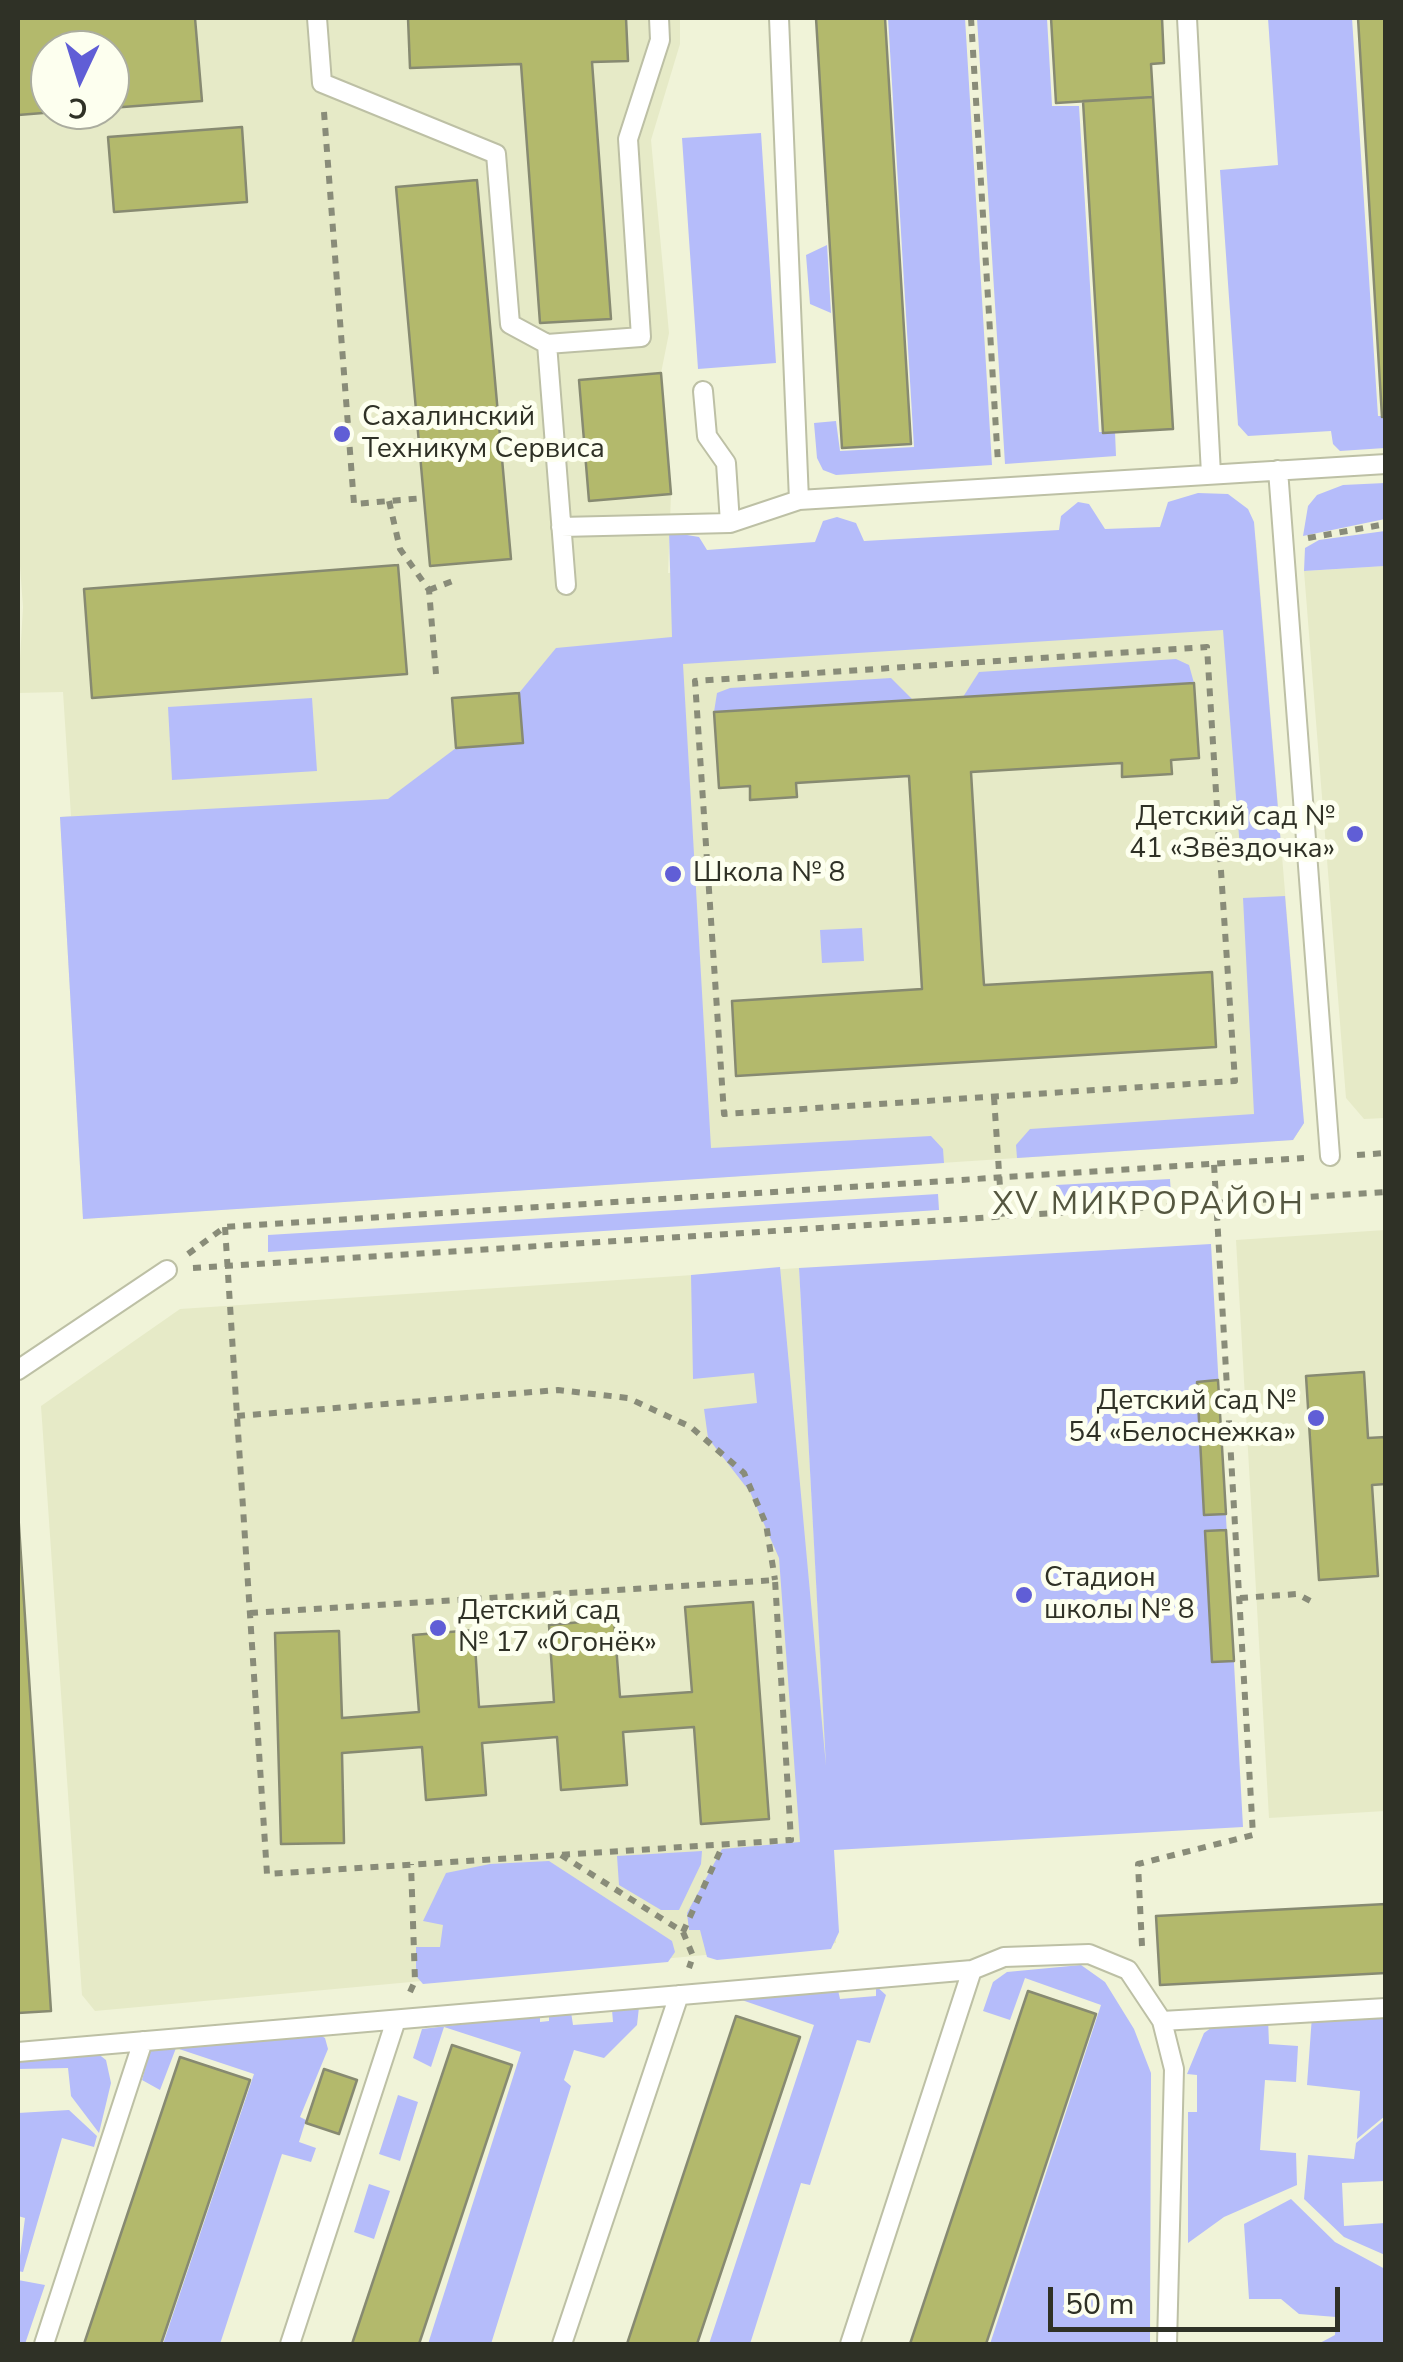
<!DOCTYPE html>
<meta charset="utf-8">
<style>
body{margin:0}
#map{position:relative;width:1403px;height:2362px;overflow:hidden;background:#f0f3d8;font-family:"Nunito Sans",sans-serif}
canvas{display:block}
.frame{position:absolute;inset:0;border:20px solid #2f3126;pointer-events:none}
.north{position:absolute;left:30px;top:30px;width:100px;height:100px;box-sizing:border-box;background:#fdffef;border:2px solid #abad9f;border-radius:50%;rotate:184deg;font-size:28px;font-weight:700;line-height:40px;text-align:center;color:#2f3126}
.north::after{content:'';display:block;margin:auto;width:35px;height:45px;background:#605ed6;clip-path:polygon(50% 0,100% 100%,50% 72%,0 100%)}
.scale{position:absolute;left:1048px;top:2287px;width:292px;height:45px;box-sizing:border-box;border:5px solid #2f3126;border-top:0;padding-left:12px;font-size:30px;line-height:35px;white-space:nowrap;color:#2f3126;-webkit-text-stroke:8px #fdffef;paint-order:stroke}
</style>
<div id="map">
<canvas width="1403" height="2362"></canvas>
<div class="frame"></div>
<div class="north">С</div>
<div class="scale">50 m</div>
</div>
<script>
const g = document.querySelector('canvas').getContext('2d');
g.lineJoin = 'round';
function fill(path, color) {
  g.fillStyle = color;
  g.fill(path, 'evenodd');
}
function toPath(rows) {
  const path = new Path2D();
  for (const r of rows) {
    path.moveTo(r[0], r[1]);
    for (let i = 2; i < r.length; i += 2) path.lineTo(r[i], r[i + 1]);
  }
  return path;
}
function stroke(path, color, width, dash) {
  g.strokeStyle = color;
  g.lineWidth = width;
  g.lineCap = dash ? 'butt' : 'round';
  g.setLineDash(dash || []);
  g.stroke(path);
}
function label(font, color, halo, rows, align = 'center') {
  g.font = font + ' "Nunito Sans",sans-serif';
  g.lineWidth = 10;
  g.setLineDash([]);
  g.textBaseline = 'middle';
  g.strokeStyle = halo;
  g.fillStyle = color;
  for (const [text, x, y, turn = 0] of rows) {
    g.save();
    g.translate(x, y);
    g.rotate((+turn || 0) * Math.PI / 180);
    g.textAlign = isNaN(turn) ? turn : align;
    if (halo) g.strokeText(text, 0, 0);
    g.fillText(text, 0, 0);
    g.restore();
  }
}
const built = toPath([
 [18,18,680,18,680,44,651,140,669,333,661,373,671,494,668,573,1256,540,1304,1123,1293,1140,83,1219,60,817,71,816,63,692,18,693,23,607,18,539],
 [50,50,110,50,110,110,50,110],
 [1385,566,1385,1118,1364,1119,1346,1098,1304,571],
 [1385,1230,1385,1811,1269,1818,1236,1240],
 [799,1268,836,1943,95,2011,82,1995,41,1406,180,1309]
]);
const green = toPath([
 [888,18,965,18,992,465,836,475,823,470,817,458,814,423,836,421,840,451,914,447],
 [977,18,1047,18,1052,106,1079,106,1099,432,1115,432,1116,456,1005,464],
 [1268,18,1352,18,1378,416,1385,416,1385,448,1340,451,1333,444,1331,431,1248,436,1238,425,1220,170,1278,165],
 [761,133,776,363,698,369,682,138],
 [827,245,831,313,810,304,806,255],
 [1385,483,1385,519,1303,536,1308,506,1317,495,1343,485],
 [1198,493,1228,494,1248,509,1254,522,1281,845,1240,849,1223,630,683,664,711,1148,931,1136,943,1149,944,1163,83,1219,60,817,388,799,456,748,522,743,519,693,556,648,672,637,669,532,699,537,707,550,815,542,823,521,837,517,856,523,864,541,1059,530,1061,516,1078,502,1089,504,1105,529,1160,527,1168,502],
 [1385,531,1385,566,1304,571,1305,548,1319,540],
 [1176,659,1189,665,1194,683,963,697,979,672],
 [891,678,913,700,714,712,717,693,730,688],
 [312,698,317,771,172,780,168,707],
 [1285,896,1304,1123,1293,1140,1017,1158,1016,1145,1030,1129,1254,1114,1243,898],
 [862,928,864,961,822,963,820,930],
 [1170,1179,1171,1195,1058,1202,1056,1185],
 [938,1194,939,1210,268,1252,268,1235],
 [1211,1244,1243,1827,834,1850,839,1932,831,1949,717,1960,707,1957,700,1930,689,1930,687,1913,722,1849,800,1842,779,1558,750,1492,708,1438,704,1409,757,1403,754,1373,693,1379,691,1275,780,1267,826,1766,799,1268],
 [702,1851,701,1864,679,1910,661,1910,619,1885,617,1856],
 [549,1861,672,1941,675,1952,668,1962,423,1984,416,1976,416,1947,440,1947,443,1925,423,1921,446,1873,490,1864],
 [1081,1965,1105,1982,1134,2029,1151,2073,1150,2344,990,2344,1101,2005,1025,1978,1010,2020,983,2011,993,1982,1007,1972],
 [876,1986,886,1995,870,2043,857,2040,810,2185,801,2183,750,2344,709,2344,814,2025,736,1998,838,1990,840,1999,876,1996],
 [639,2007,637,2025,604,2058,574,2050,564,2080,571,2086,491,2344,428,2344,521,2052,444,2027,431,2067,413,2058,422,2029,540,2015,540,2022,549,2021,549,2015,571,2012,573,2025,613,2022,612,2010],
 [1385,2012,1385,2116,1357,2139,1360,2091,1307,2085,1312,2016],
 [1268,2018,1269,2044,1298,2046,1296,2082,1265,2080,1260,2150,1296,2153,1297,2185,1224,2217,1188,2243,1188,2112,1197,2112,1197,2075,1187,2074,1204,2033,1218,2023],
 [316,2033,325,2038,328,2049,300,2117,306,2120,299,2142,316,2148,311,2162,282,2154,220,2344,163,2344,254,2074,176,2048,160,2090,142,2080,151,2047],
 [97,2053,106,2060,111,2083,99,2133,71,2096,68,2068,18,2069,18,2060],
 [398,2095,418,2102,400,2161,379,2154],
 [69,2110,97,2136,94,2147,62,2138,23,2272,18,2271,25,2218,18,2216,18,2113],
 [1385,2119,1385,2181,1342,2183,1344,2226,1385,2223,1385,2255,1344,2237,1304,2199,1308,2155,1354,2159,1356,2143],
 [369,2184,390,2191,374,2239,354,2232],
 [1291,2199,1335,2242,1385,2269,1385,2344,1318,2344,1335,2335,1336,2317,1299,2314,1281,2299,1249,2299,1244,2224],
 [18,2280,45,2285,25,2344,18,2344]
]);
const building = toPath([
 [18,18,195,18,202,101,110,108,110,50,50,50,50,110,81,110,18,115,18,18],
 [408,18,626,18,628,61,592,62,611,319,540,323,521,64,410,68,408,18],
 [816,18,885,18,911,444,842,448,816,18],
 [1051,18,1162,18,1164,63,1151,64,1153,97,1056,103,1051,18],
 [1358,18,1386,18,1386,416,1382,417,1358,18],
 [1153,97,1173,429,1103,433,1083,101,1153,97],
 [242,127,247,202,114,212,108,137,242,127],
 [477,180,511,559,430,566,396,187,477,180],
 [661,373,671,494,589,501,579,380,661,373],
 [398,565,407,674,92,698,84,589,398,565],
 [1194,683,1199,758,1171,760,1172,774,1122,777,1122,763,971,772,982,956,984,985,1212,972,1216,1047,736,1076,732,1001,922,989,909,776,796,783,797,797,750,800,750,786,719,788,714,712,1194,683],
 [519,693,523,743,456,748,452,698,519,693],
 [1364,1372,1368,1438,1386,1437,1386,1484,1372,1485,1378,1576,1319,1580,1306,1376,1364,1372],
 [1218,1380,1226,1514,1204,1515,1197,1382,1218,1380],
 [18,1511,51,2011,18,2013,18,1511],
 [1226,1530,1234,1661,1212,1662,1205,1531,1226,1530],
 [753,1602,769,1819,701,1824,694,1727,623,1732,627,1785,561,1790,557,1737,482,1743,486,1795,426,1800,422,1747,342,1753,344,1843,281,1844,275,1633,339,1631,342,1718,419,1712,413,1635,474,1630,479,1707,554,1702,549,1625,614,1619,620,1697,692,1692,685,1607,753,1602],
 [1386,1904,1386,1973,1160,1985,1156,1916,1386,1904],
 [1028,1991,1096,2014,986,2344,910,2344,1028,1991],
 [736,2016,800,2037,697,2344,627,2344,736,2016],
 [452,2045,512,2065,419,2344,352,2344,452,2045],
 [180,2057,250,2080,161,2344,84,2344,180,2057],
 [324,2069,357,2080,339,2134,306,2123,324,2069]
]);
const path = toPath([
 [971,18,998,463],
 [324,112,354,504,424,498],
 [389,501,400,549,429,590,436,674],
 [1308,538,1386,524],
 [429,590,458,579],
 [1220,856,1207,647,695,681,724,1114,1235,1081,1220,856,1280,852],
 [994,1097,1002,1217],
 [1357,1155,1386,1153],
 [225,1227,230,1305,237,1416,267,1874,791,1840,775,1580,250,1613],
 [188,1254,225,1227,1304,1158],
 [193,1268,1386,1192],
 [237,1416,558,1390,628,1398,691,1427,744,1473,766,1524,775,1580],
 [1240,1598,1297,1594,1316,1604],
 [561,1855,683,1932,693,1956,689,1968],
 [683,1932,723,1845],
 [1142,1946,1138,1864,1253,1835,1214,1164],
 [410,1992,415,1981,411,1864]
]);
const lane = toPath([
 [317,18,322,83,496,154,510,324,547,344],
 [779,18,799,500],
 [1187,18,1211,474],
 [703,391,707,436,726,463,730,523],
 [1278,470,1330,1156],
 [561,527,730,523,799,500,1386,464],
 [566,585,547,344,641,337,628,139,660,40,659,18],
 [18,1370,167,1270],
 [1162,2021,1386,2008],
 [18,2052,972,1970,1004,1957,1089,1954,1128,1970,1162,2021,1174,2069,1167,2344],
 [44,2344,143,2041],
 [290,2344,396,2020],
 [562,2344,679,1995],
 [850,2344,972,1970]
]);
const markers = [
 [342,434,10,"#605ed6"],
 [1355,834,10,"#605ed6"],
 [673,874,10,"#605ed6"],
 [1316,1418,10,"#605ed6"],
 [1024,1595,10,"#605ed6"],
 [438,1628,10,"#605ed6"]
];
const poiNames = [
 ["Сахалинский",362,418],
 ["Техникум Сервиса",362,450],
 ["Детский сад №",1335,818,"right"],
 ["41 «Звёздочка»",1335,850,"right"],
 ["Школа № 8",693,874],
 ["Детский сад №",1296,1402,"right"],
 ["54 «Белоснежка»",1296,1434,"right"],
 ["Стадион",1044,1579],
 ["школы № 8",1044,1611],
 ["Детский сад",458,1612],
 ["№ 17 «Огонёк»",458,1644]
];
const quarterNames = [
 ["XV МИКРОРАЙОН",1149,1206]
];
fill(built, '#e6eac7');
fill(green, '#b5bcfa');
fill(building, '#b3b96c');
stroke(building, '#878a71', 2.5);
stroke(lane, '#bdc0a5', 22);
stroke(path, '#898c79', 6, [8, 8]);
stroke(lane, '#fff', 18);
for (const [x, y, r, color] of markers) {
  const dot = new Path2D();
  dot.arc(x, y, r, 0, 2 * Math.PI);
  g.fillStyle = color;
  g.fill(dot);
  stroke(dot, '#fdffef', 4);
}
label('28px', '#2f3126', '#fdffef', poiNames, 'left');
g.letterSpacing = '2.5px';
label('32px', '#555740', '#fdffef', quarterNames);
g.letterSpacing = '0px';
</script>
